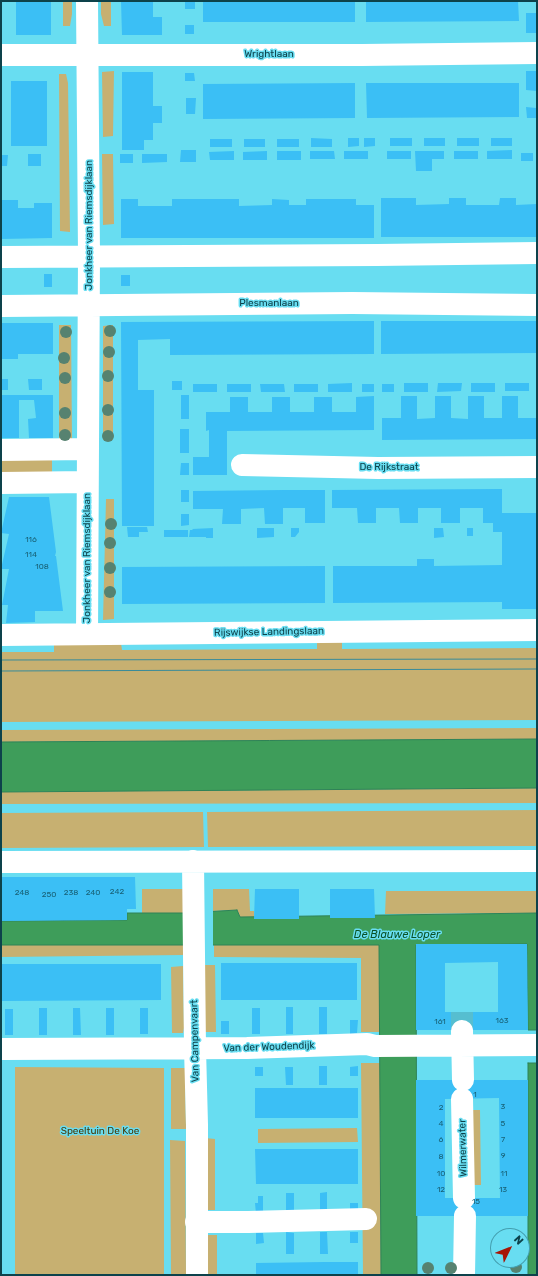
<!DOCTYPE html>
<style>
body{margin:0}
#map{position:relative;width:538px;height:1276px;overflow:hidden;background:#68ddf1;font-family:Rubik,sans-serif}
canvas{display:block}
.frame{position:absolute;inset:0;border:2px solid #0d424b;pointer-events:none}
.north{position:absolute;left:490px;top:1228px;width:40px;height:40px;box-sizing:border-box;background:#68ddf1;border:1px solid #449faf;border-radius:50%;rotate:47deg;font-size:11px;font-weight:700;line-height:16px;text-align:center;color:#0d424b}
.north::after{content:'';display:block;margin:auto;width:14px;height:18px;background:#a71405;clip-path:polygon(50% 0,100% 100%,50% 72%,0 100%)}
</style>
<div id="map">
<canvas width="538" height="1276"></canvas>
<div class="frame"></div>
<div class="north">N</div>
</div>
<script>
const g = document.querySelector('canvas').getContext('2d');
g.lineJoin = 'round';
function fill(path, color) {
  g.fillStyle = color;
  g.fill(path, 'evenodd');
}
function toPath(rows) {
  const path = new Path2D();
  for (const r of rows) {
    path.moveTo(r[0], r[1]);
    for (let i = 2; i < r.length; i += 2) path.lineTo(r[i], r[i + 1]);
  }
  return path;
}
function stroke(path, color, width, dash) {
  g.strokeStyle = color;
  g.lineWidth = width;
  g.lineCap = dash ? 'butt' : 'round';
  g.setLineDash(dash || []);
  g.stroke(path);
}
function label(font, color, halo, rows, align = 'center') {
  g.font = font + ' Rubik,sans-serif';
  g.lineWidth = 3;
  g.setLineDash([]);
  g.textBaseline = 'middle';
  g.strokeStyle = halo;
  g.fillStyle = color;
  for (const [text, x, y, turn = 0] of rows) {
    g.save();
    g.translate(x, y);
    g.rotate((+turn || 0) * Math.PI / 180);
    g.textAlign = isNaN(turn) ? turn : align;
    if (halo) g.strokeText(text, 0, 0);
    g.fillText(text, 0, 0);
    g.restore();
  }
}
const green = toPath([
 [63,1,72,1,72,14,70,26,63,26],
 [101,1,111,1,111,26,104,26,101,14],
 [114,71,113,136,103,137,102,72],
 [59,74,66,74,68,83,70,232,60,231],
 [102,154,113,154,114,224,103,225],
 [59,325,71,325,72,440,59,441],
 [113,325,113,440,103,440,103,326],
 [1,459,52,459,52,475,1,475],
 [106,499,114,499,114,619,103,620],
 [317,642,342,642,342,649,537,648,537,720,1,722,1,652,54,652,54,643,121,643,122,650,317,649],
 [537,728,537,739,1,742,1,730],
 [537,788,537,803,1,804,1,792],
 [537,810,537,846,208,847,207,812],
 [203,812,204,847,1,848,1,813],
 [142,889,186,889,186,913,142,914],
 [213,889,249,889,250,911,254,911,254,917,240,917,237,910,213,911],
 [386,891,537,891,537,913,385,914],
 [1,945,183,945,184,955,1,957],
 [214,945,379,945,380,1032,361,1032,361,958,214,957],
 [204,965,215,965,216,1032,205,1032],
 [183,966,184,1028,183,1033,172,1033,171,967],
 [361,1063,380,1063,381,1275,363,1275],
 [15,1067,164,1068,164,1275,15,1275],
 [171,1068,185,1068,186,1129,171,1129],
 [470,1110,480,1110,481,1185,471,1185],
 [357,1128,358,1142,258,1143,258,1129],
 [205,1138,215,1139,215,1210,205,1210],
 [170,1140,185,1141,186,1275,171,1275],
 [207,1235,217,1235,217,1275,206,1275]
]);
const water = toPath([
 [537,739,537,788,1,792,1,742,537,739],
 [237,910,240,917,537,913,537,1030,528,1030,527,944,416,945,417,1275,381,1275,379,945,1,945,1,921,127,920,127,913,186,913,237,910],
 [528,1063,537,1063,537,1275,528,1275,528,1063]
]);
const pier = toPath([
 [213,909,213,947,186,947,186,911]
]);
const building = toPath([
 [16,1,51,1,51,35,16,35],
 [121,1,153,1,153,17,162,17,162,35,122,35],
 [185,1,195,1,195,9,185,9],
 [203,1,355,1,355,22,203,22],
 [366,1,518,1,519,21,366,22],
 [526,13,537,13,537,33,526,33],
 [185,25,194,25,194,34,185,34],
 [526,71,537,71,537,91,526,90],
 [122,72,153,72,153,106,162,106,162,123,153,123,153,140,144,140,144,150,122,150],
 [185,73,194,73,195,81,185,81],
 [11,81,47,81,47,146,11,146],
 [355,83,355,118,203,119,203,84],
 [366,83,519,83,519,117,367,118],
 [186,98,196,98,195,114,186,114],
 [526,107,536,108,536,118,527,118],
 [311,138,332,139,332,147,311,147],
 [348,138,359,138,359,146,348,147],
 [364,138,375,138,375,146,364,147],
 [390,138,412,138,412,146,390,146],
 [424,138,445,138,445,146,424,146],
 [457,138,479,138,479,146,457,146],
 [491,138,512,138,512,146,491,146],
 [210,139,232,139,232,147,210,147],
 [244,139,265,139,265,147,244,147],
 [277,139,299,139,299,147,277,147],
 [181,150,196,150,196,162,180,162],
 [512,150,512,159,487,159,487,151],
 [234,151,234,160,210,160,209,152],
 [267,151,267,160,243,160,243,152],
 [277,151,301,151,301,160,277,160],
 [310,151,334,151,335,159,310,159],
 [344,151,368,151,368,159,344,159],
 [387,151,411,151,411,159,387,159],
 [415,151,444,151,444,159,432,159,432,171,416,171],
 [454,151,478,151,478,159,454,159],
 [521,153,533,153,533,161,521,161],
 [28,154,41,154,41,166,28,166],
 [120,154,133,154,133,163,120,163],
 [142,154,167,154,167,162,142,163],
 [1,155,8,155,7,166,1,166],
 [381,198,416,198,416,205,449,204,449,198,466,198,466,205,499,205,500,198,516,198,516,205,537,204,537,237,381,237],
 [121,199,138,199,138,206,172,206,172,199,239,199,239,206,272,205,272,199,289,200,289,205,306,205,306,199,356,199,356,205,374,205,374,238,121,238],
 [1,200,18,200,18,208,34,208,34,203,52,203,52,238,1,239],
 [44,274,52,274,52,287,44,287],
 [121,275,130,275,130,286,121,286],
 [374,321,374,354,170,355,170,339,138,340,138,390,154,390,154,526,122,526,121,322],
 [381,321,537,321,537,353,381,354],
 [1,323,53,323,53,354,18,354,18,359,1,359],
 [1,379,8,379,8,390,1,390],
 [28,379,42,379,42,390,29,390],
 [172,381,182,381,182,390,172,390],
 [352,383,352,392,328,392,328,384],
 [404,383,428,383,428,392,404,392],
 [438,383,462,383,461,391,437,392],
 [471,383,495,383,495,392,471,392],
 [505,383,529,383,529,391,505,391],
 [193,384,217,384,217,392,193,392],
 [227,384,251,384,251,392,227,392],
 [260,384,284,384,285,392,261,392],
 [294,384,318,384,318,392,294,392],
 [362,384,374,384,374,392,362,392],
 [382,384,394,384,394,392,382,392],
 [1,395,53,395,53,438,29,438,28,419,36,418,34,400,19,400,19,438,1,438,1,418,2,418],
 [181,395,189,395,189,419,181,419],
 [374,396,374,430,227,431,227,475,193,475,193,457,209,457,209,430,206,431,206,412,230,412,230,397,248,397,248,412,272,412,272,397,290,397,290,412,314,412,314,397,332,397,332,412,356,412,356,397],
 [401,396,417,396,417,419,435,418,435,396,451,396,451,418,468,419,468,396,484,396,484,418,502,418,502,396,518,396,518,418,537,418,537,439,382,440,382,418,401,418],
 [180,429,189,429,189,453,180,453],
 [181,463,189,463,189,475,180,475],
 [502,489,502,513,537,513,537,609,502,609,502,602,333,603,333,566,417,566,417,559,434,559,434,566,502,565,502,532,493,532,493,523,483,523,483,508,460,508,460,523,441,523,441,508,418,508,418,523,400,523,399,508,376,508,376,523,358,523,357,508,332,508,332,490],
 [181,490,189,490,189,502,181,502],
 [283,490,325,490,325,523,305,523,305,508,283,508,283,524,265,524,264,508,241,509,241,524,222,524,223,509,193,509,193,491],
 [9,497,49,497,56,552,55,556,56,556,63,611,35,611,35,622,6,623,8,605,2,605,9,569,1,569,9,534,1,533],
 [181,514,189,514,189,525,181,526],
 [127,527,147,527,148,532,139,532,139,537,128,537],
 [213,528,213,538,206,538,206,537,189,537,190,530,193,530,192,529],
 [257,528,274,528,274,537,257,538],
 [291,528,299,528,299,532,295,537,291,537],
 [434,528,443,528,444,537,434,538],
 [467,528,473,528,473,536,467,536],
 [164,530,188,530,188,537,164,537],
 [325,566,325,603,122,604,122,567],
 [1,877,135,877,136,909,127,909,127,920,1,921],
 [255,889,299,889,299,919,254,919],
 [330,889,374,889,375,918,330,918],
 [416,944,527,944,528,1030,416,1030],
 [498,962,498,1012,445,1012,445,963],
 [221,963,357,963,357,1000,221,1000],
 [1,964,161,964,161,1000,1,1001],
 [286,1007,293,1007,293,1034,286,1034],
 [319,1007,327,1007,327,1034,319,1034],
 [39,1008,47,1008,47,1035,39,1035],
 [73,1008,80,1008,81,1035,73,1035],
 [106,1008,114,1008,114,1035,106,1035],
 [140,1008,148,1008,148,1034,140,1034],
 [252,1008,260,1008,260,1034,252,1034],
 [5,1009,13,1009,13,1035,5,1035],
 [350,1020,358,1020,357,1033,350,1034],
 [221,1021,229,1021,229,1034,221,1034],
 [319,1066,327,1066,327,1085,319,1085],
 [358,1066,358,1076,350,1076,350,1067],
 [255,1067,263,1067,263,1076,255,1076],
 [285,1067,293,1067,293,1085,286,1085],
 [416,1080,528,1080,528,1216,416,1216],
 [499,1098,500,1198,445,1198,445,1099],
 [255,1088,358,1088,358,1118,255,1118],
 [255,1149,358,1149,358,1184,256,1184],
 [327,1192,327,1214,320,1214,320,1193],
 [286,1193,294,1193,294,1214,286,1214],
 [258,1196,263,1196,263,1214,256,1214,255,1203,258,1203],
 [350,1203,358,1203,358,1214,350,1214],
 [286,1232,294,1233,294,1254,286,1254],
 [320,1232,327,1232,328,1254,320,1254],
 [350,1232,358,1232,358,1243,350,1243],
 [256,1233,263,1233,264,1243,256,1244],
 [324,1262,358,1262,358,1275,256,1275,256,1263]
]);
const minorTunnel = toPath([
 [462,1030,462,1012]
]);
const minor = toPath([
 [1,55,362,55,537,53],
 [1,257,377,255,537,253],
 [1,306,352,303,537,305],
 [1,450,87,449],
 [242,465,378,468,537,467],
 [1,483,87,482],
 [87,634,89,256,87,1],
 [1,635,537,630],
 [193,861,195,1048,197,1125,197,1275],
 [1,862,537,861],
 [462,1031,463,1080],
 [1,1049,247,1048,367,1044,375,1046,537,1045],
 [462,1099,464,1198],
 [196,1222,248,1222,366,1219],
 [464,1275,465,1216]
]);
const tram = toPath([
 [1,660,537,659],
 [1,671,537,669]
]);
const trees = [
 [110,331],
 [66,332],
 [109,352],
 [64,358],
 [108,376],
 [65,378],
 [108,410],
 [65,413],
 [65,435],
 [108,436],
 [111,524],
 [110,543],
 [110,568],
 [110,592],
 [516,1267],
 [428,1268],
 [451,1268]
];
const numberNames = [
 ["116",31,540],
 ["114",31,555],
 ["108",42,567],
 ["242",117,892],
 ["248",22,893],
 ["238",71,893],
 ["240",93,893],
 ["250",49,895],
 ["163",502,1021],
 ["161",440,1022],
 ["1",475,1095],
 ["3",503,1107],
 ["2",441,1108],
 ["4",441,1124],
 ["5",503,1124],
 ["6",441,1140],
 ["7",503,1140],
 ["9",503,1156],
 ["8",441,1157],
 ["10",441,1174],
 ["11",504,1174],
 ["12",441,1190],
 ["13",503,1190],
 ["15",476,1202]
];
const streetNames = [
 ["Wrightlaan",269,54],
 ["Jonkheer van Riemsdijklaan",89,225,-90],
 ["Plesmanlaan",269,303],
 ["De Rijkstraat",389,467],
 ["Jonkheer van Riemsdijklaan",87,558,-90],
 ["Rijswijkse Landingslaan",269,632,-1],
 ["Van Campenvaart",195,1041,-91],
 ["Van der Woudendijk",269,1047,-2],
 ["Wilmerwater",463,1148,-91]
];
const parkNames = [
 ["Speeltuin De Koe",100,1131]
];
const waterNames = [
 ["De Blauwe Loper",397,935]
];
fill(green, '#c7b071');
fill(water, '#3e9d5a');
stroke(water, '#2f8256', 1);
fill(pier, '#68ddf1');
fill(building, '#3bbff5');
stroke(minorTunnel, '#56bed0', 22, [22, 11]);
stroke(minor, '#fff', 22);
stroke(tram, '#388b9a', 1);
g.fillStyle = '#568270';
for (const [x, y] of trees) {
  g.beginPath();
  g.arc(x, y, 6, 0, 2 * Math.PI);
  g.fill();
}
label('8px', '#186176', null, numberNames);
label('10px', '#0d424b', '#68ddf1', streetNames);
label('10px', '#473807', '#68ddf1', parkNames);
label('italic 11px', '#095125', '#68ddf1', waterNames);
</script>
